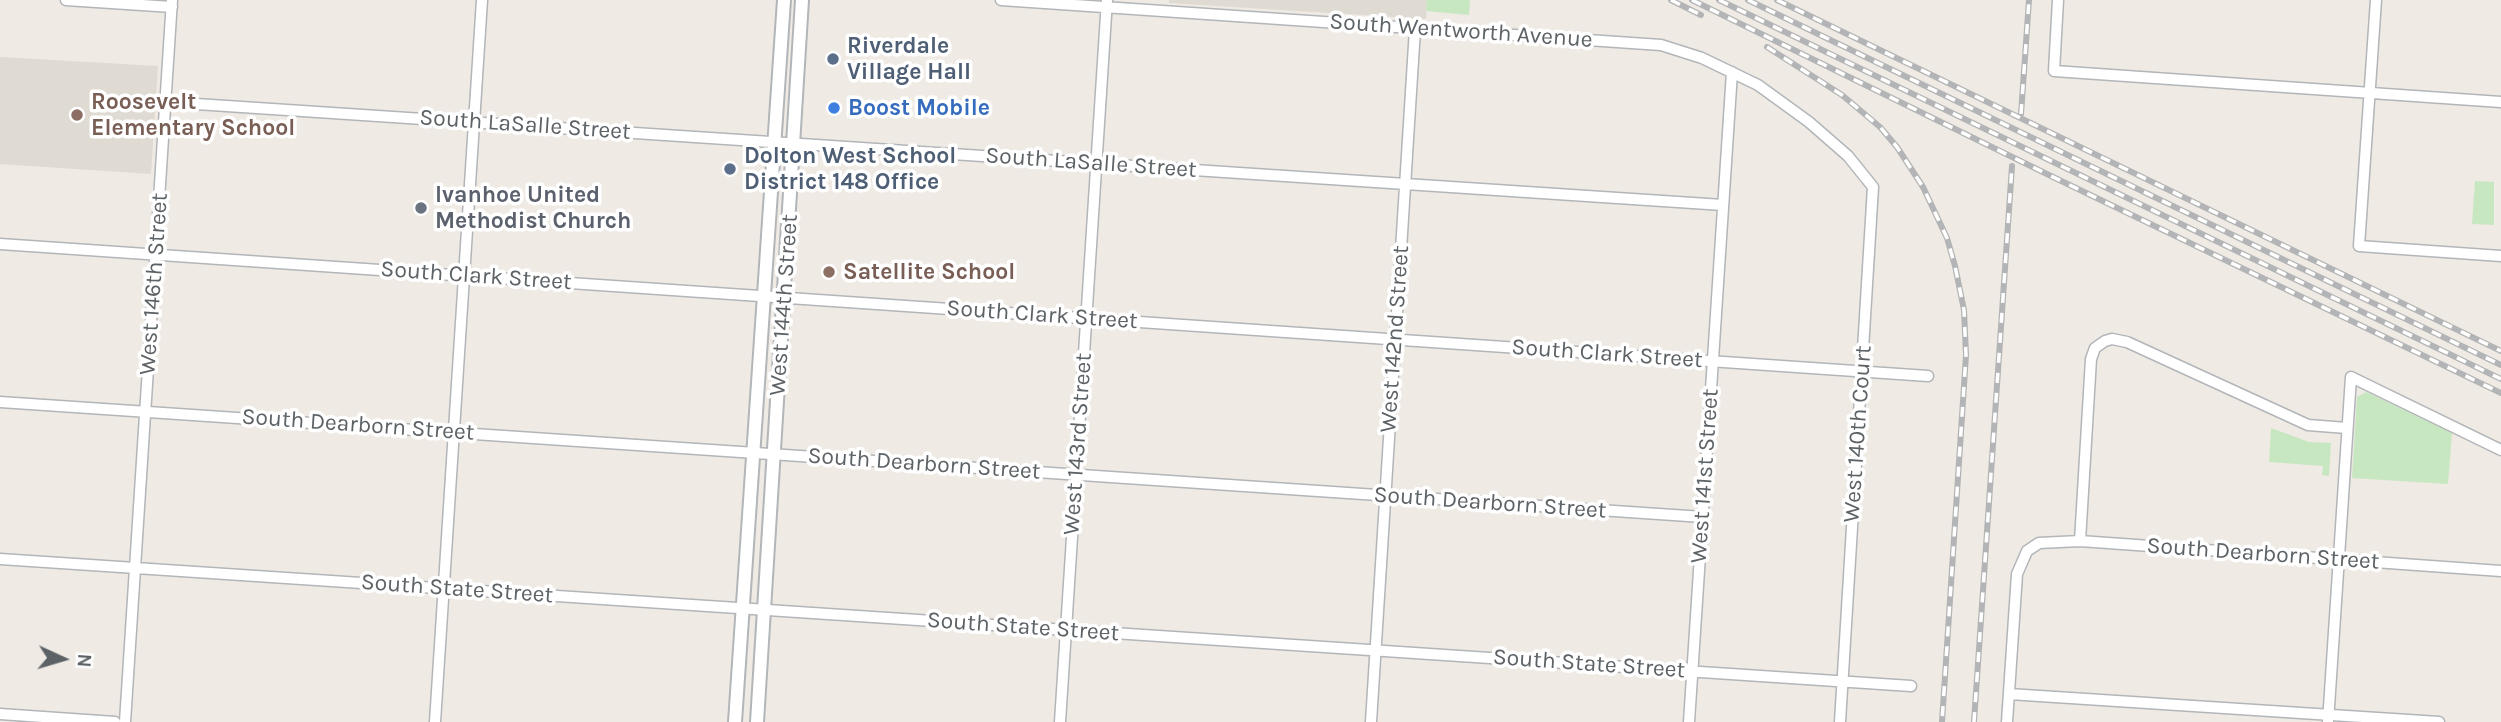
<!DOCTYPE html>
<style>
body{margin:0}
#map{position:relative;width:2501px;height:722px;overflow:hidden;background:#efeae4;font-family:Karla,sans-serif}
canvas{display:block}
.north{position:absolute;left:28px;top:624px;width:70px;height:70px;-webkit-text-stroke:5px #fff;paint-order:stroke;rotate:94deg;font-size:19px;font-weight:700;line-height:28px;text-align:center;color:#5c6265}
.north::after{content:'';display:block;margin:auto;width:24px;height:32px;background:#5c6265;clip-path:polygon(50% 0,100% 100%,50% 72%,0 100%)}
</style>
<div id="map">
<canvas width="2501" height="722"></canvas>
<div class="north">N</div>
</div>
<script>
const g = document.querySelector('canvas').getContext('2d');
g.lineJoin = 'round';
function fill(path, color) {
  g.fillStyle = color;
  g.fill(path, 'evenodd');
}
function toPath(rows) {
  const path = new Path2D();
  for (const r of rows) {
    path.moveTo(r[0], r[1]);
    for (let i = 2; i < r.length; i += 2) path.lineTo(r[i], r[i + 1]);
  }
  return path;
}
function stroke(path, color, width, dash) {
  g.strokeStyle = color;
  g.lineWidth = width;
  g.lineCap = dash ? 'butt' : 'round';
  g.setLineDash(dash || []);
  g.stroke(path);
}
function label(font, color, halo, rows, align = 'center') {
  g.font = font + ' Karla,sans-serif';
  g.lineWidth = 7;
  g.setLineDash([]);
  g.textBaseline = 'middle';
  g.strokeStyle = halo;
  g.fillStyle = color;
  for (const [text, x, y, turn = 0] of rows) {
    g.save();
    g.translate(x, y);
    g.rotate((+turn || 0) * Math.PI / 180);
    g.textAlign = isNaN(turn) ? turn : align;
    if (halo) g.strokeText(text, 0, 0);
    g.fillText(text, 0, 0);
    g.restore();
  }
}
const education = toPath([
 [1169,0,1427,0,1426,19,1169,3],
 [0,57,158,66,151,174,0,164]
]);
const green = toPath([
 [1427,0,1470,0,1469,15,1426,11],
 [2475,181,2494,182,2494,225,2472,224],
 [2366,392,2452,433,2448,484,2352,478,2357,397],
 [2271,428,2309,442,2331,443,2329,476,2322,475,2323,466,2269,462]
]);
const minor = toPath([
 [66,0,172,7],
 [1001,0,1661,45,1702,58,1758,85,1809,122,1848,156,1873,187,1840,722],
 [2058,0,2054,71,2501,102],
 [2376,0,2359,246,2501,256],
 [166,102,1723,205],
 [0,244,1928,376],
 [0,402,1703,517],
 [2080,541,2091,359,2095,348,2105,341,2112,339,2127,342,2308,425,2347,428],
 [0,559,1911,686],
 [2009,694,2439,722],
 [0,714,115,722],
 [125,722,172,0],
 [435,722,482,0],
 [1060,722,1107,0],
 [1371,722,1415,29],
 [1689,722,1732,72],
 [2007,722,2017,574,2027,551,2039,543,2080,541,2501,571],
 [2328,722,2351,377,2501,450]
]);
const tertiary = toPath([
 [735,722,784,0],
 [757,722,802,0]
]);
const rail = toPath([
 [1671,0,1701,15],
 [1692,0,2051,176,2501,393],
 [1719,0,2501,379],
 [1748,0,2501,365],
 [1777,0,2501,351],
 [1767,47,1842,95,1880,127,1897,147,1923,187,1947,238,1955,266,1964,310,1966,355,1942,722],
 [2021,114,2029,0],
 [1974,722,2012,166]
]);
const markers = [
 [833,59,7,"#5c6f8a"],
 [834,108,7,"#3f7fe0"],
 [77,115,7,"#8d6e63"],
 [730,169,7,"#5c6f8a"],
 [421,208,7,"#6b7280"],
 [829,272,7,"#8d6e63"]
];
const streetNames = [
 ["South Wentworth Avenue",1461,31,4],
 ["South LaSalle Street",525,125,4],
 ["South LaSalle Street",1091,163,4],
 ["South Clark Street",476,276,4],
 ["West 146th Street",154,284,-86],
 ["West 144th Street",784,305,-86],
 ["South Clark Street",1042,315,4],
 ["West 142nd Street",1395,339,-86],
 ["South Clark Street",1607,354,4],
 ["South Dearborn Street",358,425,4],
 ["West 140th Court",1858,434,-86],
 ["West 143rd Street",1078,444,-86],
 ["South Dearborn Street",924,464,4],
 ["West 141st Street",1705,476,-86],
 ["South Dearborn Street",1490,503,4],
 ["South Dearborn Street",2263,554,4],
 ["South State Street",457,589,4],
 ["South State Street",1023,627,4],
 ["South State Street",1589,664,4]
];
const serviceNames = [
 ["Riverdale",847,46],
 ["Village Hall",847,72],
 ["Dolton West School",744,156],
 ["District 148 Office",744,182]
];
const educationNames = [
 ["Roosevelt",91,102],
 ["Elementary School",91,128],
 ["Satellite School",843,272]
];
const shopNames = [
 ["Boost Mobile",848,108]
];
const worshipNames = [
 ["Ivanhoe United",435,195],
 ["Methodist Church",435,221]
];
fill(education, '#dfdad2');
fill(green, '#c7e7c0');
stroke(minor, '#b2b6b9', 13);
stroke(tertiary, '#b2b6b9', 16);
stroke(minor, '#fff', 10);
stroke(tertiary, '#fff', 12);
stroke(rail, '#b3b4b5', 6);
stroke(rail, '#fff', 3.5, [10]);
for (const [x, y, r, color] of markers) {
  const dot = new Path2D();
  dot.arc(x, y, r, 0, 2 * Math.PI);
  g.fillStyle = color;
  g.fill(dot);
  stroke(dot, '#fff', 2.5);
}
label('23px', '#5c6265', '#fff', streetNames);
label('bold 23px', '#4e5e75', '#fff', serviceNames, 'left');
label('bold 23px', '#785e54', '#fff', educationNames, 'left');
label('bold 23px', '#366cbe', '#fff', shopNames, 'left');
label('bold 23px', '#5b616d', '#fff', worshipNames, 'left');
</script>
